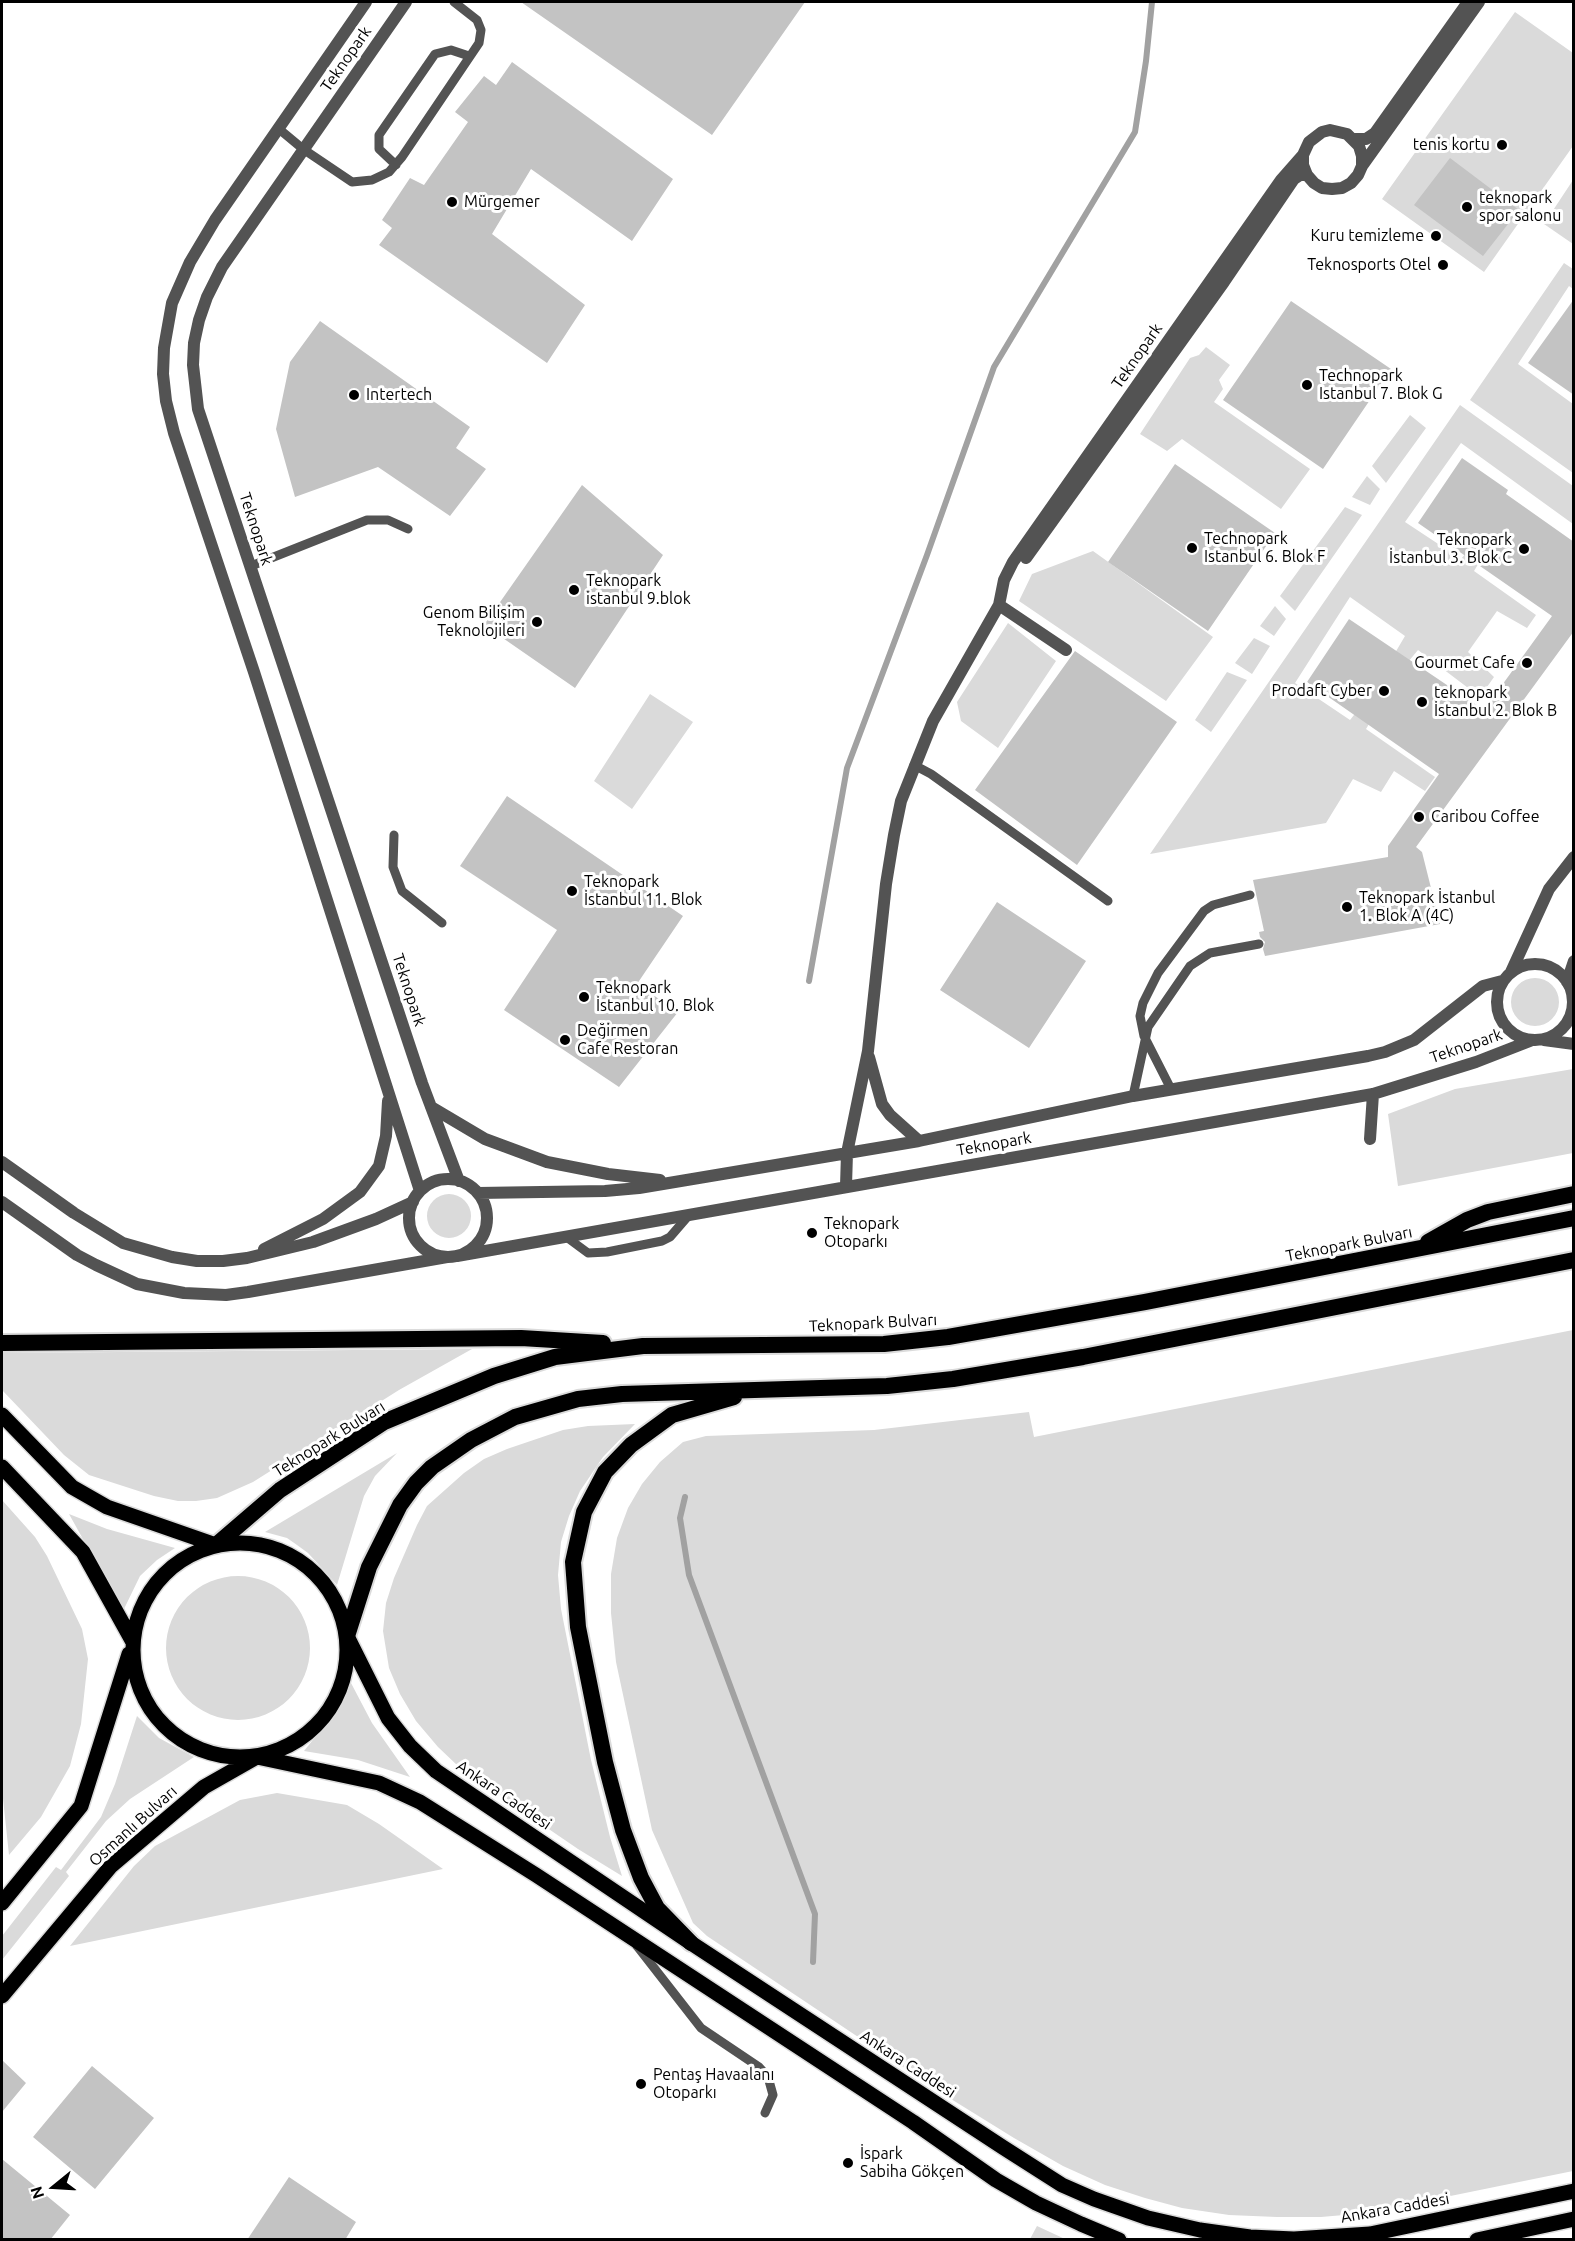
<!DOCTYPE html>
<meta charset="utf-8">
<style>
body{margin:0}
#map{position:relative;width:1575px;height:2241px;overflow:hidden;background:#fff;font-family:Ubuntu,sans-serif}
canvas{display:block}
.frame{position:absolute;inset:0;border:3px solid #000;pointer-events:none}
.north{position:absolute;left:24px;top:2157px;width:60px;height:60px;-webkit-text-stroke:4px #fff;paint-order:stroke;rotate:252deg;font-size:16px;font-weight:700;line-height:24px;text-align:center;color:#000}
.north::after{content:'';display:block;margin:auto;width:21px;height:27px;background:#000;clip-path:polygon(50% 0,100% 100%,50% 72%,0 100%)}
</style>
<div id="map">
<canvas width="1575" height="2241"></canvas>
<div class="frame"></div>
<div class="north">N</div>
</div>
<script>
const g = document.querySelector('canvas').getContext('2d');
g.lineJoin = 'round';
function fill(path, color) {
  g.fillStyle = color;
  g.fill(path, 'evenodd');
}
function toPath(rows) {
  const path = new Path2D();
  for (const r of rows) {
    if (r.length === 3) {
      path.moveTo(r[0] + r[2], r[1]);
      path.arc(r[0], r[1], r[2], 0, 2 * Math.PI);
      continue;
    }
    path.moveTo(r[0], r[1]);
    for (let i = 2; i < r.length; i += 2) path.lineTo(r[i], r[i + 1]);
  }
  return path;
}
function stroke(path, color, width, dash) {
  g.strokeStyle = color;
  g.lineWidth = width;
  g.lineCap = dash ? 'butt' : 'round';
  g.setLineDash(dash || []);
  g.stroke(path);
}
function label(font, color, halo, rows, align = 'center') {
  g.font = font + ' Ubuntu,sans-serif';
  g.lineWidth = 6;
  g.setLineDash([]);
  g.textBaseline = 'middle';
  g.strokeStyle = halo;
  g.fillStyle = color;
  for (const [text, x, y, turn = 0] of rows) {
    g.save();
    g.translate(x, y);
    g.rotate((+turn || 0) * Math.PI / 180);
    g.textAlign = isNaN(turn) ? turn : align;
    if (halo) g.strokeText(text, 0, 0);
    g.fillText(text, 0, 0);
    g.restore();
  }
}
const green = toPath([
 [1515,12,1573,53,1573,146,1484,272,1382,199],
 [1573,180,1573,244,1544,224],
 [1564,263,1573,269,1573,289,1569,286,1518,364,1573,404,1573,473,1470,400],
 [1206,347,1230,365,1219,380,1223,389,1214,402,1310,469,1281,509,1182,439,1167,451,1140,434,1190,358,1199,355],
 [1460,405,1573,486,1573,524,1461,443,1405,522,1461,559,1467,552,1480,561,1474,571,1536,615,1527,628,1497,611,1468,652,1494,677,1480,697,1418,650,1408,662,1395,653,1405,636,1350,597,1295,683,1350,720,1362,705,1375,714,1366,729,1435,777,1425,791,1394,771,1381,792,1353,779,1326,823,1150,854],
 [1410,415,1426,428,1386,483,1372,466],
 [1367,476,1380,489,1370,505,1352,497],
 [1345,507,1362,515,1295,611,1280,596],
 [1093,551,1213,637,1166,701,1019,601,1032,574],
 [1275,606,1286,619,1274,636,1260,626],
 [1008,623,1056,661,998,748,961,721,957,702],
 [1254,638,1270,646,1252,674,1235,663],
 [1227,672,1247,680,1211,732,1195,720],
 [650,694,693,722,632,809,594,781],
 [1535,1002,24],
 [1573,1069,1573,1153,1398,1186,1388,1114,1455,1089],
 [449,1216,22],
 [1573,1330,1573,2171,1367,2213,1321,2217,1277,2217,1229,2215,1182,2208,1145,2198,1105,2185,1063,2166,1014,2138,951,2099,707,1936,693,1923,652,1830,616,1662,611,1613,611,1574,617,1538,628,1508,642,1484,660,1462,683,1442,706,1436,874,1430,1029,1412,1034,1437],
 [472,1349,399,1390,253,1482,217,1498,196,1501,178,1501,154,1496,89,1475,64,1455,2,1390,2,1353],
 [635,1424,603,1457,580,1491,569,1516,561,1542,558,1575,561,1609,591,1760,610,1837,622,1876,578,1849,515,1806,458,1766,438,1747,416,1721,400,1694,389,1668,383,1631,386,1603,394,1578,417,1525,427,1506,464,1473,484,1459,507,1449,563,1430,588,1426],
 [397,1453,375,1476,364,1496,337,1585,308,1553,297,1545,287,1538,265,1532],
 [2,1500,35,1537,47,1556,82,1629,88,1659,81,1724,70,1766,41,1817,9,1855,2,1789],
 [69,1514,107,1529,175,1548,157,1560,140,1576,123,1611],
 [238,1648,72],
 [351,1683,372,1723,410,1777,358,1760,304,1751,332,1716],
 [137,1716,159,1738,194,1757,130,1799,106,1821,66,1872,69,1876,2,1960,2,1936,56,1867,61,1870,101,1817,115,1784],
 [277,1793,347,1805,379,1824,443,1869,70,1946,134,1866,155,1846,240,1800],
 [1037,2226,1065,2239,1030,2239]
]);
const stream = toPath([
 [809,981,847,768,927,555,994,367,1135,132,1146,61,1152,2],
 [685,1497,680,1518,689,1575,815,1914,813,1962]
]);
const building = toPath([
 [521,2,805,2,712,135],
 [512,62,673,179,632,241,531,169,492,234,585,305,547,363,379,245,392,228,382,220,410,178,424,185,468,122,455,112,484,76,496,85],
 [1450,158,1519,210,1483,256,1414,205],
 [1574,299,1574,395,1528,363],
 [1291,301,1391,369,1323,469,1223,400],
 [320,321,470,427,456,448,486,469,450,516,378,467,295,497,276,429,290,362],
 [1462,458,1508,490,1506,494,1574,542,1574,631,1416,847,1422,852,1440,924,1265,956,1263,949,1265,942,1260,937,1259,932,1264,931,1253,880,1388,857,1388,846,1439,774,1307,682,1349,619,1484,710,1552,616,1418,523],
 [1175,464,1275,533,1208,631,1108,562],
 [582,485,663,555,575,688,484,625],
 [1075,651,1177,722,1077,865,975,790],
 [507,796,683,916,637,984,678,1012,619,1087,504,1010,557,930,460,866],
 [997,902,1086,961,1029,1048,940,990],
 [2,2060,26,2083,2,2112],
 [92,2066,154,2118,95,2189,33,2137],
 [2,2159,70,2215,50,2240,2,2240],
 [289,2177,356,2222,345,2240,247,2240]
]);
const service = toPath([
 [279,129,303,149,352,182,372,180,389,172,402,157,479,43,481,30,477,20,454,2],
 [396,165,379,149,379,135,435,54,451,50,469,56],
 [251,566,367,520,388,520,408,529],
 [914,765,931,774,1108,901],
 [394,835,393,867,402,891,442,923],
 [1171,1089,1144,1036,1140,1016,1143,1003,1158,973,1204,911,1213,905,1250,895],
 [1133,1096,1148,1027,1190,966,1210,953,1259,944],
 [565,1236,588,1253,607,1252,662,1241,670,1237,689,1215],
 [637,1946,701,2028,759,2067,768,2077,773,2095,765,2113]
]);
const minor = toPath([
 [366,2,215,220,190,262,172,303,164,348,163,374,166,401,174,433,254,672,420,1191],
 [406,2,222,267,207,297,199,320,194,343,193,365,198,409,422,1083,459,1181],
 [1354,139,1366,139,1375,133,1468,2],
 [1362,166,1479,2],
 [1026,558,1224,282,1294,179,1300,175,1307,175],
 [999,605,1066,650],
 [1535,1002,38],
 [1511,972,1549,889,1574,857],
 [1567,982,1574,961],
 [1544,1040,1574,1044],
 [869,1057,882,1104,890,1115,919,1141],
 [431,1107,485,1139,547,1162,608,1174,660,1180],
 [1370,1139,1373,1094],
 [2,1162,74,1213,123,1243,172,1257,197,1261,223,1261,247,1258,313,1242,376,1219,413,1202],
 [448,1218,39],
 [846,1186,847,1153,868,1051,886,884,894,835,901,801,933,721,999,605,1004,580,1013,562,1281,180,1303,155,1309,142,1322,132,1330,130,1347,134,1359,146,1362,156,1362,166,1358,175,1351,183,1342,188,1332,189,1322,188,1314,183,1307,175,1303,165,1303,155],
 [478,1193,605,1191,639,1188,919,1141,1133,1096,1368,1056,1385,1052,1414,1040,1483,986,1502,981],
 [2,1202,77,1255,96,1265,137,1284,184,1293,226,1295,248,1292,447,1257],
 [264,1249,323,1219,360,1192,379,1166,386,1136,388,1101],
 [457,1256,1373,1094,1476,1062,1530,1041]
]);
const primary = toPath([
 [2,1415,72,1487,107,1507,216,1545],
 [2,1467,83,1552,133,1642],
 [240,1650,107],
 [347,1636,388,1718,410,1746,436,1771,691,1943,1004,2148,1062,2185,1094,2199,1148,2218,1200,2230,1250,2237,1294,2239,1370,2234,1574,2191],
 [257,1757,379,1783,420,1802,536,1875,913,2122,996,2180,1036,2203,1081,2224,1119,2240],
 [2,1903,81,1806,129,1654],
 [2,1996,111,1866,204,1787,255,1758],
 [1477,2240,1574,2219]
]);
const trunk = toPath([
 [1428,1242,1467,1220,1488,1212,1574,1194],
 [2,1343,521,1338,603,1343],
 [216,1545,280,1490,384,1422,494,1376,555,1357,643,1346,884,1344,948,1337,1145,1302,1574,1218],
 [347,1636,369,1567,400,1505,416,1483,432,1467,471,1440,515,1417,578,1399,622,1394,887,1386,953,1379,1083,1357,1574,1260],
 [691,1943,657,1908,641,1878,623,1830,605,1762,578,1627,573,1562,584,1512,605,1472,631,1445,672,1415,734,1397]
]);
const markers = [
 [1502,145,6,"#000"],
 [452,202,6,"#000"],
 [1467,207,6,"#000"],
 [1436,236,6,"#000"],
 [1443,265,6,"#000"],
 [1307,385,6,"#000"],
 [354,395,6,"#000"],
 [1192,548,6,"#000"],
 [1524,549,6,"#000"],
 [574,590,6,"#000"],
 [537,622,6,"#000"],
 [1527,663,6,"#000"],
 [1384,691,6,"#000"],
 [1422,702,6,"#000"],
 [1419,817,6,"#000"],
 [572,891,6,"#000"],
 [1347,907,6,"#000"],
 [584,997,6,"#000"],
 [565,1040,6,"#000"],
 [812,1233,6,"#000"],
 [641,2084,6,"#000"],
 [848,2163,6,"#000"]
];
const streetNames = [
 ["Teknopark",346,59,-55],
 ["Teknopark",1137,356,-55],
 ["Teknopark",256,529,72],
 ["Teknopark",409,990,72],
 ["Teknopark",1466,1046,-19],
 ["Teknopark",994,1144,-10],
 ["Teknopark Bulvarı",1349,1244,-11],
 ["Teknopark Bulvarı",873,1323,-3],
 ["Teknopark Bulvarı",329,1439,-32],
 ["Ankara Caddesi",504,1795,34],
 ["Osmanlı Bulvarı",133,1826,-42],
 ["Ankara Caddesi",908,2064,33],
 ["Ankara Caddesi",1395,2208,-10]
];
const poiNames = [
 ["tenis kortu",1490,145,"right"],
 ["teknopark",1479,198],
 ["spor salonu",1479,216],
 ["Mürgemer",464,202],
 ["Kuru temizleme",1424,236,"right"],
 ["Teknosports Otel",1431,265,"right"],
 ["Technopark",1319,376],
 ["Istanbul 7. Blok G",1319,394],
 ["Intertech",366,395],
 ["Technopark",1204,539],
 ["Istanbul 6. Blok F",1204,557],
 ["Teknopark",1512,540,"right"],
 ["İstanbul 3. Blok C",1512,558,"right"],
 ["Teknopark",586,581],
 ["istanbul 9.blok",586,599],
 ["Genom Bilişim",525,613,"right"],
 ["Teknolojileri",525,631,"right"],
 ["Gourmet Cafe",1515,663,"right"],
 ["Prodaft Cyber",1372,691,"right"],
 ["teknopark",1434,693],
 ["İstanbul 2. Blok B",1434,711],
 ["Caribou Coffee",1431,817],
 ["Teknopark",584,882],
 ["İstanbul 11. Blok",584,900],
 ["Teknopark İstanbul",1359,898],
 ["1. Blok A (4C)",1359,916],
 ["Teknopark",596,988],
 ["İstanbul 10. Blok",596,1006],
 ["Değirmen",577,1031],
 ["Cafe Restoran",577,1049],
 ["Teknopark",824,1224],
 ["Otoparkı",824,1242],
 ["Pentaş Havaalanı",653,2075],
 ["Otoparkı",653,2093],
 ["İspark",860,2154],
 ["Sabiha Gökçen",860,2172]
];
fill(green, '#dadada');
stroke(stream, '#a1a1a1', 6);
fill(building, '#c3c3c3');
stroke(primary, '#dbdbdb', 18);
stroke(trunk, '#dbdbdb', 20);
stroke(service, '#535353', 9);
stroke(minor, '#535353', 12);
stroke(primary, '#000', 15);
stroke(trunk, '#000', 16);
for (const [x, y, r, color] of markers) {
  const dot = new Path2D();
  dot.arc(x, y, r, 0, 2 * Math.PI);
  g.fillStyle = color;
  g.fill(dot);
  stroke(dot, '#fff', 2);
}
label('16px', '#000', '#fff', streetNames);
label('16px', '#000', '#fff', poiNames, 'left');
</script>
